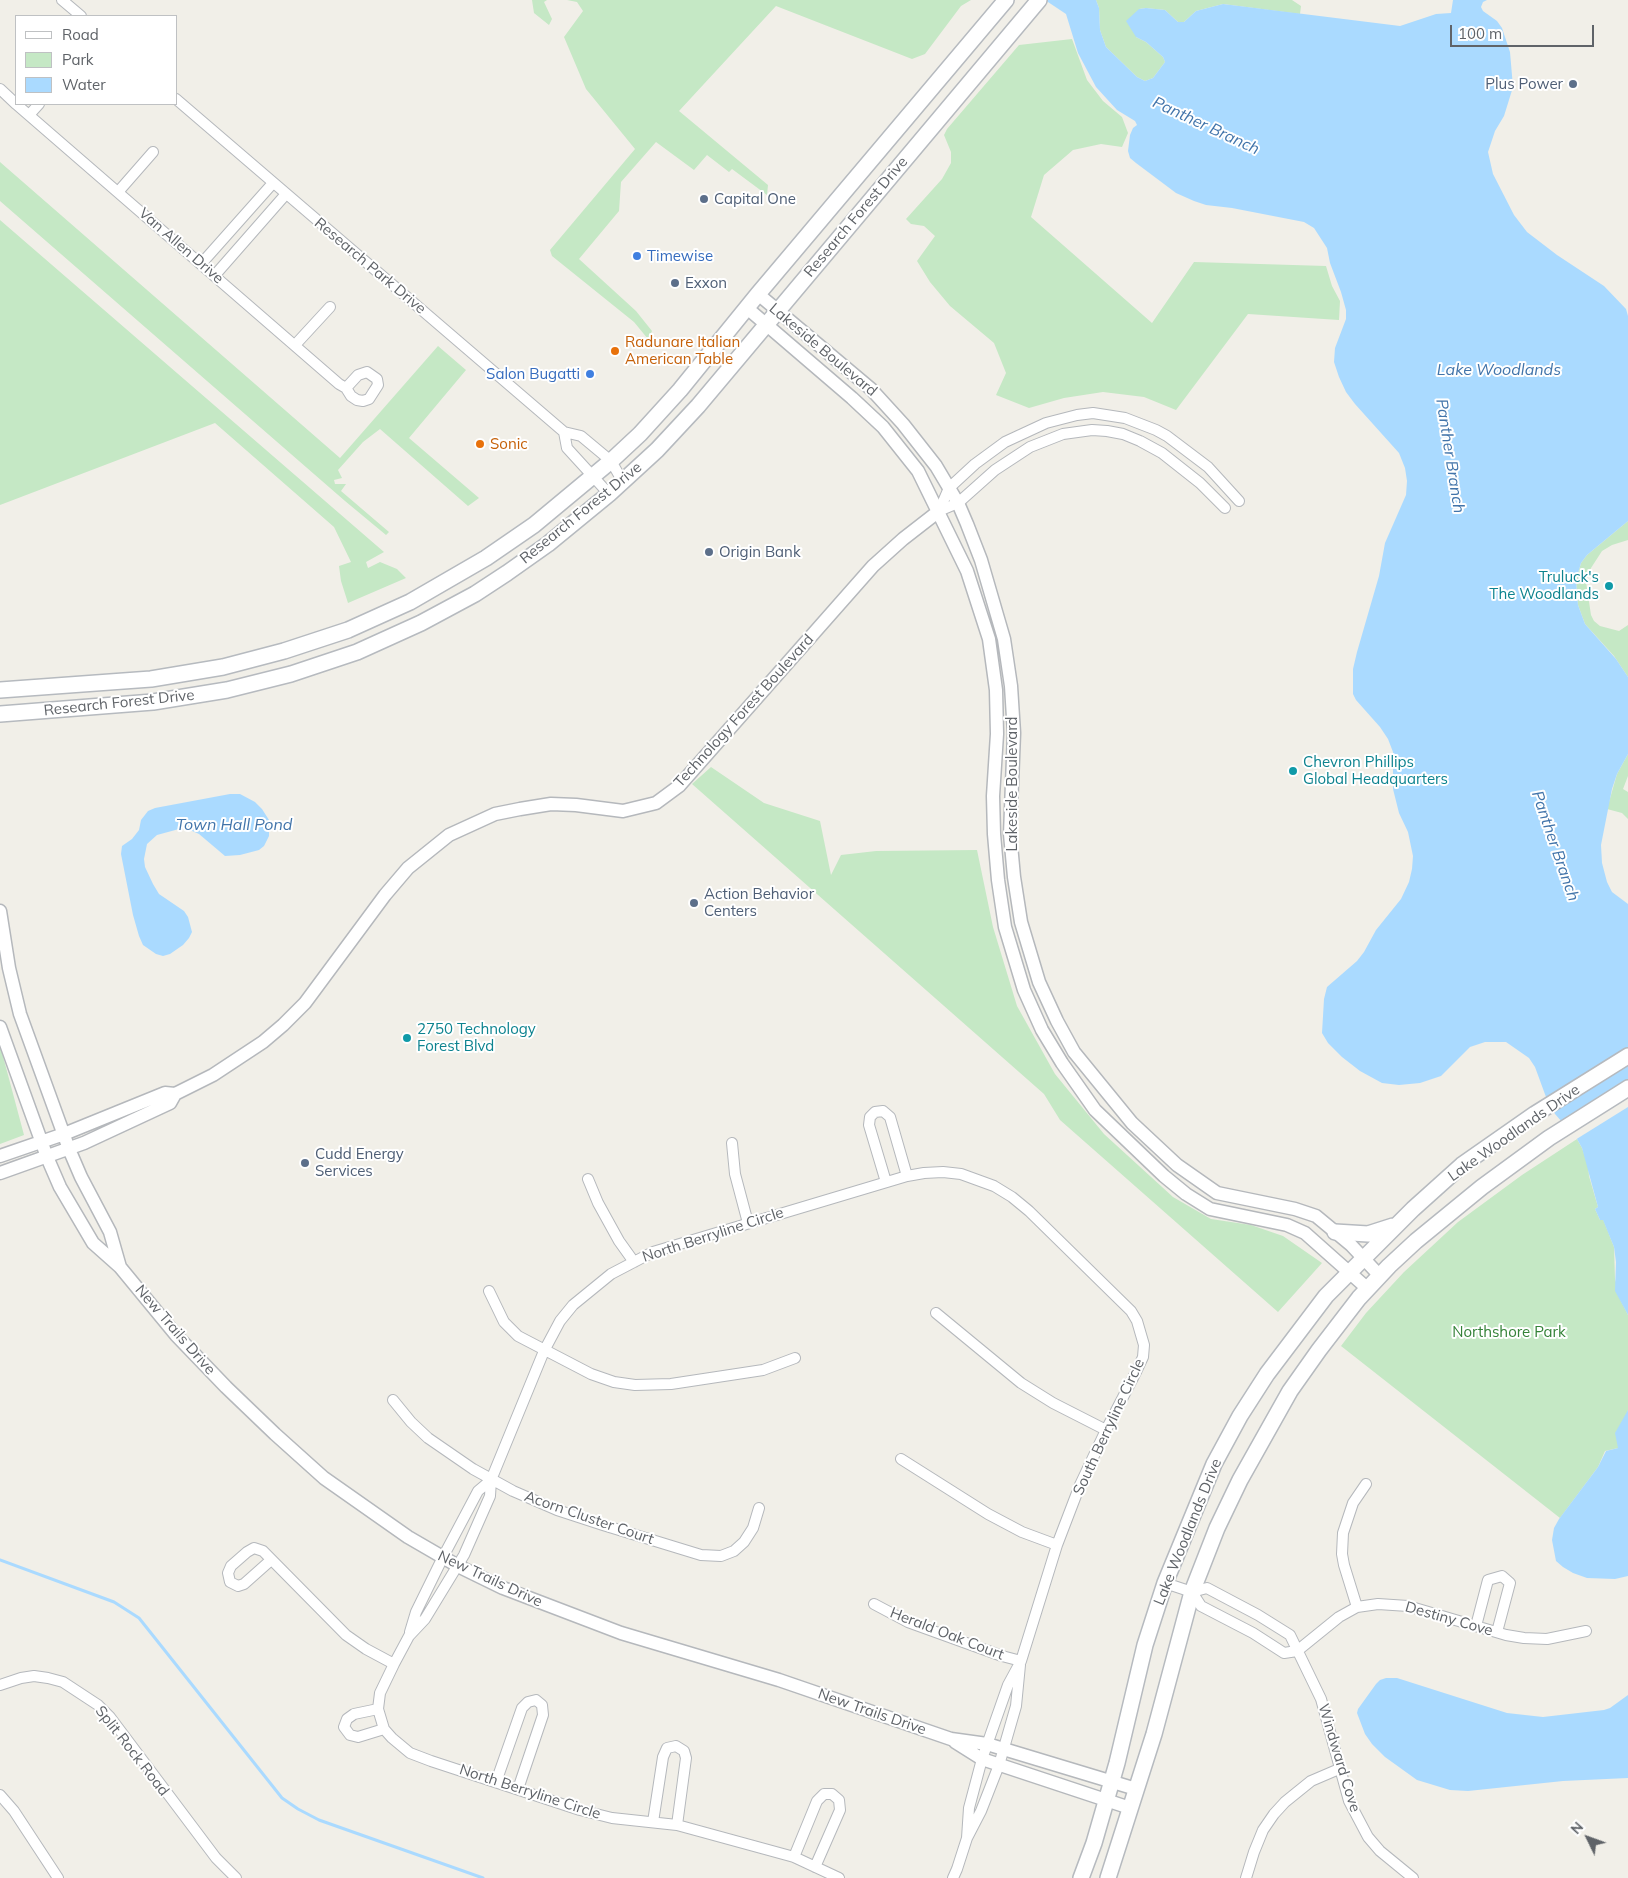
<!DOCTYPE html>
<style>
body{margin:0}
#map{position:relative;width:1628px;height:1878px;overflow:hidden;background:#f1efe8;font-family:Mulish,sans-serif}
canvas{display:block}
.legend{position:absolute;left:15px;top:15px;width:162px;height:90px;box-sizing:border-box;background:#fff;border:1px solid #bfc1c3;margin:0;padding:6px 9px;list-style:none;font-size:15px;color:#5f6368}
.legend li{display:flex;align-items:center;gap:10px;height:25px}
.legend b{width:25px;border:1px solid #bfc1c3}
.north{position:absolute;left:1563px;top:1813px;width:50px;height:50px;-webkit-text-stroke:4px #fff;paint-order:stroke;rotate:312deg;font-size:14px;font-weight:700;line-height:20px;text-align:center;color:#5f6368}
.north::after{content:'';display:block;margin:auto;width:18px;height:22px;background:#5f6368;clip-path:polygon(50% 0,100% 100%,50% 72%,0 100%)}
.scale{position:absolute;left:1450px;top:25px;width:144px;height:22px;box-sizing:border-box;border:2px solid #5f6368;border-top:0;padding-left:6px;font-size:15px;line-height:18px;white-space:nowrap;color:#5f6368;-webkit-text-stroke:4px #fff;paint-order:stroke}
</style>
<div id="map">
<canvas width="1628" height="1878"></canvas>
<ul class="legend">
<li><b style="height:6px;background:#fff"></b>Road</li>
<li><b style="height:14px;background:#c5e8c5"></b>Park</li>
<li><b style="height:14px;background:#aadaff"></b>Water</li>
</ul>
<div class="north">N</div>
<div class="scale">100 m</div>
</div>
<script>
const g = document.querySelector('canvas').getContext('2d');
g.lineJoin = 'round';
function fill(path, color) {
  g.fillStyle = color;
  g.fill(path, 'evenodd');
}
function toPath(rows) {
  const path = new Path2D();
  for (const r of rows) {
    path.moveTo(r[0], r[1]);
    for (let i = 2; i < r.length; i += 2) path.lineTo(r[i], r[i + 1]);
  }
  return path;
}
function stroke(path, color, width, dash) {
  g.strokeStyle = color;
  g.lineWidth = width;
  g.lineCap = dash ? 'butt' : 'round';
  g.setLineDash(dash || []);
  g.stroke(path);
}
function label(font, color, halo, rows, align = 'center') {
  g.font = font + ' Mulish,sans-serif';
  g.lineWidth = 4;
  g.setLineDash([]);
  g.textBaseline = 'middle';
  g.strokeStyle = halo;
  g.fillStyle = color;
  for (const [text, x, y, turn = 0] of rows) {
    g.save();
    g.translate(x, y);
    g.rotate((+turn || 0) * Math.PI / 180);
    g.textAlign = isNaN(turn) ? turn : align;
    if (halo) g.strokeText(text, 0, 0);
    g.fillText(text, 0, 0);
    g.restore();
  }
}
const green = toPath([
 [532,0,547,0,544,2,552,19,549,25,534,13],
 [567,0,971,0,961,6,925,54,912,59,776,6,679,111,768,185,767,195,732,169,729,172,707,155,694,170,656,142,621,182,619,211,579,259,636,311,652,331,648,339,634,322,552,256,550,250,635,149,586,89,564,37,583,11,577,2],
 [1096,0,1292,0,1301,6,1300,14,1223,4,1196,11,1184,22,1178,22,1165,10,1146,8,1139,9,1136,37,1146,42,1163,57,1165,62,1153,78,1145,81,1137,77,1106,47,1100,30,1099,8],
 [1072,39,1087,80,1103,101,1122,117,1128,133,1122,147,1101,144,1073,150,1044,175,1031,217,1152,323,1194,262,1326,266,1332,286,1340,301,1339,320,1248,314,1176,410,1144,397,1103,392,1064,398,1029,408,996,395,1006,373,994,343,950,306,930,282,917,261,935,236,924,226,911,224,906,219,942,179,951,163,951,152,944,135,947,129,1019,45],
 [0,162,340,458,438,346,466,370,409,438,479,498,468,506,380,429,363,442,338,470,342,478,334,480,335,484,346,484,341,491,389,532,386,535,345,501,0,201],
 [0,220,384,552,366,562,368,568,380,562,397,569,406,578,348,603,341,581,339,566,351,562,334,527,215,423,0,505],
 [1628,521,1628,540,1612,545,1602,551,1591,568,1586,582,1591,615,1594,621,1600,626,1619,631,1628,625,1628,677,1614,656,1585,624,1578,605,1576,580,1581,563,1587,555],
 [1628,754,1628,776,1623,789,1628,792,1628,819,1622,813,1607,809,1617,774],
 [711,767,764,803,820,821,831,875,841,855,876,851,977,850,993,927,1017,1006,1055,1074,1104,1134,1173,1197,1211,1219,1251,1225,1283,1236,1322,1263,1278,1312,1060,1120,1044,1094,692,784],
 [0,1045,24,1135,0,1144],
 [1577,1139,1582,1148,1588,1165,1589,1176,1598,1207,1595,1209,1600,1220,1603,1219,1614,1247,1615,1279,1621,1301,1628,1315,1628,1410,1618,1448,1605,1451,1598,1467,1560,1518,1341,1346,1366,1313,1404,1272,1458,1222,1522,1175]
]);
const water = toPath([
 [1045,0,1096,0,1099,8,1100,30,1106,47,1137,77,1145,81,1153,78,1165,62,1163,57,1146,42,1136,37,1126,21,1139,9,1146,8,1165,10,1178,22,1184,22,1196,11,1223,4,1400,26,1436,14,1451,13,1453,0,1487,0,1483,2,1481,7,1483,11,1497,21,1502,28,1510,52,1513,87,1504,116,1495,131,1488,152,1493,174,1514,215,1527,232,1557,255,1604,286,1626,309,1628,316,1628,521,1587,555,1581,563,1576,580,1578,605,1585,624,1616,659,1628,677,1628,754,1617,774,1612,789,1601,845,1602,863,1607,882,1612,892,1628,904,1628,1315,1615,1291,1616,1262,1614,1247,1603,1220,1600,1220,1595,1209,1598,1207,1582,1148,1577,1139,1555,1114,1546,1097,1535,1067,1529,1058,1506,1042,1485,1042,1470,1047,1441,1076,1420,1083,1399,1085,1382,1083,1360,1071,1342,1057,1328,1043,1322,1033,1324,999,1327,987,1357,961,1364,952,1376,930,1401,899,1409,882,1412,869,1413,856,1408,832,1399,813,1393,789,1393,752,1388,739,1380,727,1356,700,1353,694,1353,669,1357,652,1379,576,1385,543,1406,495,1407,481,1405,468,1399,453,1355,404,1346,392,1339,377,1334,362,1335,348,1346,319,1346,310,1341,292,1330,263,1327,248,1314,228,1304,222,1232,208,1206,205,1194,201,1176,193,1136,163,1130,158,1128,151,1130,135,1133,128,1137,125,1135,121,1117,110,1096,87,1078,53,1066,14],
 [230,794,240,794,255,802,262,809,269,820,269,836,264,846,259,850,240,855,225,856,199,834,190,830,179,829,157,835,147,844,144,859,145,867,153,884,159,894,184,911,188,917,192,932,189,938,183,945,170,954,163,956,156,954,143,945,139,936,133,915,121,854,122,846,132,839,139,830,141,820,148,811,155,808],
 [1628,1410,1628,1576,1615,1579,1587,1578,1573,1573,1563,1567,1556,1561,1552,1540,1554,1528,1559,1519,1598,1467,1606,1451,1618,1448,1615,1433],
 [1386,1678,1397,1678,1507,1713,1543,1717,1604,1710,1610,1708,1628,1695,1628,1778,1563,1781,1468,1791,1450,1790,1417,1780,1385,1757,1372,1744,1365,1734,1357,1713,1358,1709,1376,1684,1380,1680]
]);
const pier = toPath([
 [1628,1080,1628,1107,1575,1140,1559,1123]
]);
const stream = toPath([
 [0,1560,114,1602,139,1618,282,1798,298,1809,319,1820,483,1878]
]);
const minor = toPath([
 [62,0,81,16],
 [0,89,16,104],
 [176,99,564,432,581,436,611,461,623,482],
 [16,104,339,384,346,388,351,396,357,400,363,401,369,399,378,385,377,379,367,372,358,375,346,388],
 [29,115,39,104],
 [118,192,153,152],
 [201,264,273,183],
 [215,275,286,194],
 [295,345,330,307],
 [564,432,567,448,609,494],
 [939,511,949,488,975,464,1005,442,1046,423,1077,415,1093,413,1125,418,1156,430,1167,436,1208,467,1239,501],
 [939,511,958,503,995,470,1030,447,1063,434,1092,430,1107,431,1123,434,1140,441,1162,453,1200,483,1225,508],
 [732,1143,735,1174,748,1223],
 [588,1179,598,1203,619,1241,634,1262],
 [886,1182,869,1125,870,1117,875,1112,883,1111,890,1117,907,1176],
 [489,1291,504,1322,518,1336,591,1374,614,1382,635,1385,671,1384,763,1370,795,1358],
 [936,1313,1021,1383,1053,1403,1106,1430],
 [393,1400,411,1422,428,1438,473,1469,513,1491,557,1510,603,1525,701,1555,721,1556,734,1551,744,1542,753,1528,759,1508],
 [901,1459,988,1514,1022,1532,1057,1545],
 [271,1560,244,1584,238,1586,230,1582,228,1573,231,1566,247,1552,254,1548,263,1551,346,1635,366,1649,394,1664],
 [1165,1583,1192,1592,1207,1588,1258,1615,1290,1635,1321,1699,1349,1801,1359,1820,1368,1837,1380,1851,1413,1878],
 [1192,1592,1201,1606,1253,1633,1284,1653,1297,1651],
 [874,1604,908,1622,1002,1656,1021,1661],
 [1357,1607,1344,1565,1342,1554,1343,1533,1353,1503,1366,1484],
 [1476,1626,1488,1580,1502,1576,1510,1583,1497,1632],
 [410,1632,416,1612,443,1557,478,1491,491,1480],
 [1297,1651,1339,1617,1357,1607,1378,1604,1408,1606,1506,1635,1524,1638,1547,1639,1586,1631],
 [0,1685,21,1678,34,1676,48,1678,63,1682,98,1705,110,1717,216,1858,236,1878],
 [378,1709,354,1714,347,1719,344,1727,350,1735,358,1737,384,1729],
 [496,1782,522,1708,528,1702,536,1700,542,1705,543,1715,518,1789],
 [0,1795,14,1811,58,1878],
 [653,1822,663,1757,667,1748,676,1746,684,1751,686,1758,677,1825],
 [794,1857,817,1801,824,1794,832,1794,839,1800,840,1810,815,1867],
 [839,1878,794,1857,677,1825,612,1818,580,1810,431,1761,410,1753,392,1738,384,1729,378,1709,380,1693,394,1664,409,1636,425,1619,464,1555,490,1496,491,1480,544,1351,560,1321,573,1305,611,1274,653,1252,907,1176,924,1173,943,1172,961,1174,994,1186,1012,1197,1029,1211,1131,1311,1137,1321,1144,1345,1143,1357,1136,1372,1106,1430,1080,1485,1057,1545,1021,1661,1008,1685,982,1759,969,1808,967,1838],
 [953,1878,957,1869,967,1838,981,1811,999,1765,1016,1706,1020,1665],
 [1246,1878,1254,1852,1263,1830,1274,1814,1285,1802,1311,1781,1339,1769]
]);
const tertiary = toPath([
 [758,294,871,389,903,424,936,466,958,503,967,524,981,560,1004,639,1011,686,1014,733,1010,834,1014,877,1021,922,1039,982,1057,1021,1074,1052,1132,1123,1177,1165,1217,1193,1295,1209,1316,1216,1351,1245,1380,1276],
 [747,308,852,398,883,427,918,471,967,571,989,639,996,690,997,734,993,796,994,834,998,880,1005,927,1024,990,1042,1030,1062,1063,1095,1110,1164,1176,1186,1194,1210,1209,1287,1225,1305,1233,1368,1289],
 [0,911,9,968,20,1014,69,1149,81,1177,110,1232,120,1267],
 [0,1027,47,1157,60,1187,93,1243,120,1267,176,1335,226,1387,275,1434,324,1478,408,1537,458,1566,503,1588,621,1633,779,1680,951,1739,987,1744,1136,1789],
 [0,1156,64,1134,165,1093,175,1094,213,1075,263,1042,283,1025,305,1003,385,895,408,868,449,835,495,814,520,809,551,804,576,805,623,811,656,803,679,786,873,566,903,539,939,511],
 [0,1173,84,1143,170,1103,175,1094],
 [955,1742,982,1759,1130,1808]
]);
const secondary = toPath([
 [0,690,151,679,223,667,284,651,348,630,410,602,486,558,534,525,611,461,640,434,680,390,758,294,1006,0],
 [0,714,153,702,227,690,291,674,357,652,421,623,475,594,507,573,548,544,609,494,657,450,698,406,1039,0],
 [1335,1232,1368,1234,1393,1226],
 [1081,1878,1094,1843,1117,1763,1145,1645,1165,1583,1214,1464,1240,1416,1267,1374,1326,1296,1413,1209,1462,1165,1535,1114,1628,1056],
 [1108,1878,1154,1734,1192,1592,1217,1528,1240,1480,1290,1391,1319,1350,1359,1298,1389,1266,1416,1241,1482,1187,1549,1138,1628,1088]
]);
const markers = [
 [1573,84,5,"#5c6f8a"],
 [704,199,5,"#5c6f8a"],
 [637,256,5,"#3f7fe0"],
 [675,283,5,"#5c6f8a"],
 [615,351,5,"#e8710a"],
 [590,374,5,"#3f7fe0"],
 [480,444,5,"#e8710a"],
 [709,552,5,"#5c6f8a"],
 [1609,586,5,"#0f9aa8"],
 [1293,771,5,"#0f9aa8"],
 [694,903,5,"#5c6f8a"],
 [407,1038,5,"#0f9aa8"],
 [305,1163,5,"#5c6f8a"]
];
const serviceNames = [
 ["Plus Power",1563,84,"right"],
 ["Capital One",714,199],
 ["Exxon",685,283],
 ["Origin Bank",719,552],
 ["Action Behavior",704,894],
 ["Centers",704,911],
 ["Cudd Energy",315,1154],
 ["Services",315,1171]
];
const streetNames = [
 ["Research Forest Drive",856,217,-50],
 ["Van Allen Drive",181,246,41],
 ["Research Park Drive",370,266,40],
 ["Lakeside Boulevard",823,350,40],
 ["Research Forest Drive",581,513,-39],
 ["Research Forest Drive",119,703,-6],
 ["Technology Forest Boulevard",744,711,-48],
 ["Lakeside Boulevard",1012,784,-90],
 ["Lake Woodlands Drive",1514,1133,-35],
 ["North Berryline Circle",713,1235,-18],
 ["New Trails Drive",175,1330,49],
 ["South Berryline Circle",1109,1427,-65],
 ["Acorn Cluster Court",589,1518,19],
 ["Lake Woodlands Drive",1188,1532,-68],
 ["New Trails Drive",490,1579,25],
 ["Destiny Cove",1449,1619,16],
 ["Herald Oak Court",947,1634,21],
 ["New Trails Drive",872,1712,19],
 ["Split Rock Road",132,1751,52],
 ["Windward Cove",1339,1758,73],
 ["North Berryline Circle",530,1792,18]
];
const shopNames = [
 ["Timewise",647,256],
 ["Salon Bugatti",580,374,"right"]
];
const foodNames = [
 ["Radunare Italian",625,342],
 ["American Table",625,359],
 ["Sonic",490,444]
];
const cultureNames = [
 ["Truluck's",1599,577,"right"],
 ["The Woodlands",1599,594,"right"],
 ["Chevron Phillips",1303,762],
 ["Global Headquarters",1303,779],
 ["2750 Technology",417,1029],
 ["Forest Blvd",417,1046]
];
const parkNames = [
 ["Northshore Park",1509,1332]
];
const waterNames = [
 ["Panther Branch",1206,126,25],
 ["Lake Woodlands",1499,370],
 ["Panther Branch",1450,456,81],
 ["Town Hall Pond",234,825],
 ["Panther Branch",1555,846,71]
];
fill(green, '#c5e8c5');
fill(water, '#aadaff');
fill(pier, '#f1efe8');
stroke(stream, '#aadaff', 3);
stroke(minor, '#b5b8bc', 12);
stroke(tertiary, '#b5b8bc', 15);
stroke(secondary, '#b6babf', 18);
stroke(minor, '#fff', 10);
stroke(tertiary, '#fff', 12);
stroke(secondary, '#fff', 15);
for (const [x, y, r, color] of markers) {
  const dot = new Path2D();
  dot.arc(x, y, r, 0, 2 * Math.PI);
  g.fillStyle = color;
  g.fill(dot);
  stroke(dot, '#fff', 2);
}
label('15px', '#4e5e75', '#fff', serviceNames, 'left');
label('15px', '#5f6368', '#fff', streetNames);
label('15px', '#366cbe', '#fff', shopNames, 'left');
label('15px', '#c56008', '#fff', foodNames, 'left');
label('15px', '#0d838f', '#fff', cultureNames, 'left');
label('15px', '#348238', '#fff', parkNames);
label('italic 16px', '#4174aa', '#fff', waterNames);
</script>
